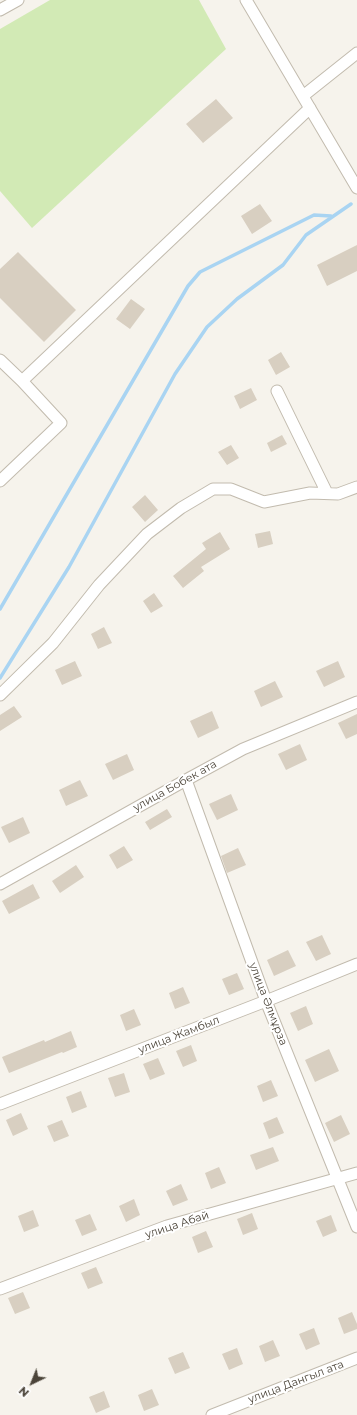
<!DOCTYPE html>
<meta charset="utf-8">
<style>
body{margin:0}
#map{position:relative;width:357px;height:1415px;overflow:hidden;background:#f6f3ec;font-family:Montserrat,sans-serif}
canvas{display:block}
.north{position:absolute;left:12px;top:1363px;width:40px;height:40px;-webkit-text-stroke:3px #fff;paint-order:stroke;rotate:223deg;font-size:11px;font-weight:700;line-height:16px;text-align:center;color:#4b4439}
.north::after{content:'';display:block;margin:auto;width:14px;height:18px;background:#4b4439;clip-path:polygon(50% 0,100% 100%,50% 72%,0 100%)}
</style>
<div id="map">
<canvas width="357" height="1415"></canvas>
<div class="north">N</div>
</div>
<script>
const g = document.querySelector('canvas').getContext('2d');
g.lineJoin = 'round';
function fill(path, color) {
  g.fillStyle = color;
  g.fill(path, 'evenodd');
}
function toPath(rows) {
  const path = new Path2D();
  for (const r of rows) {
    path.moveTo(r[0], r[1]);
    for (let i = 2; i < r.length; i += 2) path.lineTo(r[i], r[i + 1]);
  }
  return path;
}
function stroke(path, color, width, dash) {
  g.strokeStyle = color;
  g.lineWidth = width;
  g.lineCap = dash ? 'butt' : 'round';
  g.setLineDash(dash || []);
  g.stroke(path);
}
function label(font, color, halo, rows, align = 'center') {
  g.font = font + ' Montserrat,sans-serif';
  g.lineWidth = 4;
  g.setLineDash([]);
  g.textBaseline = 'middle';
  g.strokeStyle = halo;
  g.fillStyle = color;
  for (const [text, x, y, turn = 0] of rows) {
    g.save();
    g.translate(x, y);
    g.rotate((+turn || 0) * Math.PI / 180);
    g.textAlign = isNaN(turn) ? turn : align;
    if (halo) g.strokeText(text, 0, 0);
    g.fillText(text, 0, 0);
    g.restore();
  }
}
const green = toPath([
 [50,0,199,0,226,49,32,228,0,191,0,29]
]);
const stream = toPath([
 [0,609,188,286,200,272,314,215,331,216],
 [0,678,69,567,175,374,207,327,237,299,283,265,306,235,351,204]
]);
const building = toPath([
 [216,99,233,118,203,143,186,124],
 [260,204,272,221,252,234,241,216],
 [357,245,357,271,327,286,317,265],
 [18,252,76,310,44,342,0,298,0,269],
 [131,299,145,309,130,329,116,319],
 [281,352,290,367,276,375,268,360],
 [251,388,257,400,240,409,234,396],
 [282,435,287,444,271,452,267,443],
 [231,445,239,458,227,465,218,452],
 [145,495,158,510,145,522,132,507],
 [270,531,273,544,258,548,255,534],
 [220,532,230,549,201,567,204,571,183,588,173,576,206,549,202,543],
 [154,593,163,606,151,613,143,601],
 [104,627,112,643,98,649,91,634],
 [75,661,82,676,62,685,55,670],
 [338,661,345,677,324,687,316,671],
 [275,681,283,697,261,707,254,691],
 [14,706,22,717,0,731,0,715],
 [212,711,219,728,198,738,190,721],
 [357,714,357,734,346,739,338,723],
 [300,744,307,760,286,770,278,754],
 [127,754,134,770,113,780,105,764],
 [80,780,88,796,66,806,59,790],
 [231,794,238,810,217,820,209,804],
 [167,809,172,817,150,830,145,822],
 [23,817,30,833,9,843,1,827],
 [124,846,133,860,117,869,109,855],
 [238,848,246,865,227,873,221,856],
 [76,865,84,877,60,893,52,881],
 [33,884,40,898,9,914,2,901],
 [322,935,331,954,316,961,306,942],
 [288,950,296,966,274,976,267,960],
 [237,973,244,989,229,995,222,979],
 [183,987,190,1003,175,1009,169,993],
 [306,1006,313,1024,298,1031,290,1013],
 [134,1009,141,1025,126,1031,120,1015],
 [71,1031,77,1047,63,1053,62,1052,9,1073,2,1057,44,1040,45,1042],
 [191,1045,197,1061,183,1067,176,1051],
 [329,1049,339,1071,315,1082,305,1060],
 [158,1058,165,1074,150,1080,143,1064],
 [124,1073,130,1092,115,1097,108,1078],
 [271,1080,278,1096,263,1102,257,1086],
 [81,1091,87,1107,72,1113,66,1097],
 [21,1113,28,1129,13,1136,6,1120],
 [341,1115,350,1134,334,1142,325,1123],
 [277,1117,284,1133,269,1139,263,1123],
 [62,1120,69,1136,54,1142,47,1126],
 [273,1147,279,1161,256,1170,250,1155],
 [219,1167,226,1183,211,1189,205,1173],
 [181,1184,188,1200,173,1206,166,1191],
 [134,1199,140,1215,126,1222,119,1206],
 [33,1210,39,1226,24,1232,18,1216],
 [252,1213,258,1229,243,1235,237,1219],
 [90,1214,97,1230,82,1236,75,1220],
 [331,1215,337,1231,323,1237,316,1221],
 [206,1231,213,1247,198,1253,192,1237],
 [96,1267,103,1283,88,1289,81,1273],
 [23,1292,30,1308,15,1314,8,1298],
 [352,1312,357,1324,357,1329,344,1334,338,1318],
 [314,1328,320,1344,306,1350,299,1334],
 [273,1340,280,1356,265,1362,259,1346],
 [237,1348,243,1364,229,1370,222,1354],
 [183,1352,190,1368,175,1374,168,1358],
 [152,1389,159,1405,144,1411,138,1395],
 [104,1391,110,1407,96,1413,89,1397]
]);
const minor = toPath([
 [246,0,357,188],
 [0,10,18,0],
 [303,96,357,53],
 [0,360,22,381,61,423,0,481],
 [22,381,310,108],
 [277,391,327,493],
 [0,695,53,643,99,585,147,534,181,508,213,489,231,489,264,502,310,493,338,494,357,487],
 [186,780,266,1001,357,1227],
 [0,884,186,780,243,749,357,702],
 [0,1104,266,1001,357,964],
 [0,1289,167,1226,357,1173],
 [212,1415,357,1358]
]);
const streetNames = [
 ["улица Бобек ата",175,786,-29],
 ["улица Әлмұрза",268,1004,69],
 ["улица Жамбыл",179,1035,-21],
 ["улица Абай",177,1225,-18],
 ["улица Дангыл ата",296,1382,-21]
];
fill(green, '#d2eab5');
stroke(stream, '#a9d4f2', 3.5);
fill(building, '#d8cfc1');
stroke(minor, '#c2bbae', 13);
stroke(minor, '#fff', 11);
label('11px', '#4b4439', '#fff', streetNames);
</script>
